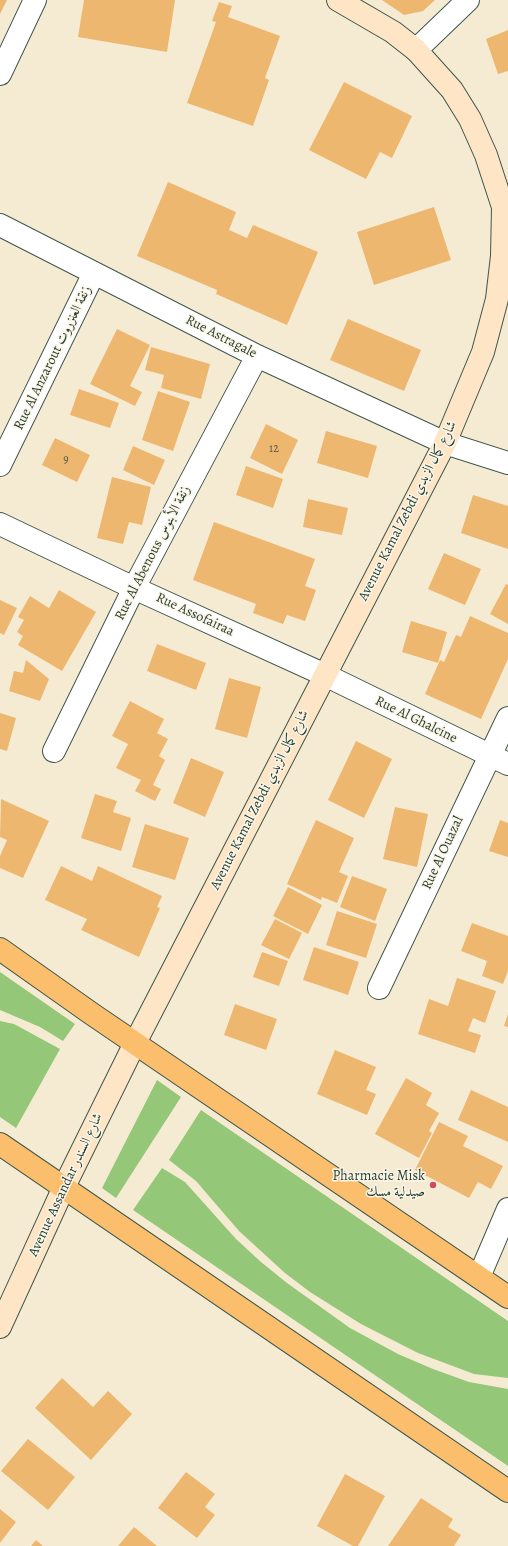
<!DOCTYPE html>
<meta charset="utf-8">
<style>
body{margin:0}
canvas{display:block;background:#f5ebd3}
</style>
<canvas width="508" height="1546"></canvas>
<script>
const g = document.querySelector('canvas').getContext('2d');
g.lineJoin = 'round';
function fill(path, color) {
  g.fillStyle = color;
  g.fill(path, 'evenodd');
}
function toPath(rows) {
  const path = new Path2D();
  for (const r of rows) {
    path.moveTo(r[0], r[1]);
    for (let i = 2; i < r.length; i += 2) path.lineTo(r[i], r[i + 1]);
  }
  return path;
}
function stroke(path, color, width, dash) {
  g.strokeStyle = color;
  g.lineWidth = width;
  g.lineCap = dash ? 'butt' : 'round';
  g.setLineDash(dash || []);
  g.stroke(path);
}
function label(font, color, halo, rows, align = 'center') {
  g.font = font + ' Alegreya,Amiri,serif';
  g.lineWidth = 3;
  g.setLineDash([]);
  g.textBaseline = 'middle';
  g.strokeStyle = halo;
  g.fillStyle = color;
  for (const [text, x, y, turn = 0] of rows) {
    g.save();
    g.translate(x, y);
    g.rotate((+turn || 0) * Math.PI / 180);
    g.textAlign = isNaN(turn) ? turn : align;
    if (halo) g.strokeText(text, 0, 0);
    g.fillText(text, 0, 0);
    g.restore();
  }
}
const green = toPath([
 [0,972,75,1024,63,1041,40,1027,0,1010],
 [0,1021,14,1024,60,1049,16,1128,0,1117],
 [157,1080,181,1097,116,1198,102,1188],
 [201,1110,508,1321,508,1378,474,1374,418,1353,361,1324,310,1292,285,1273,239,1231,196,1181,169,1160],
 [162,1168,185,1182,236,1239,261,1262,287,1283,350,1328,398,1354,433,1369,469,1382,508,1389,508,1466,133,1210]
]);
const building = toPath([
 [0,0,7,0,0,14],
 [84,0,175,0,167,52,78,37],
 [382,0,435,0,423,11,404,15],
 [219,2,232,6,228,17,280,36,265,78,269,80,253,126,187,103,216,22,212,21],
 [508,30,508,71,498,74,486,39],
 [344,82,412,116,392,158,380,152,366,179,309,150],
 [168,182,236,212,229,230,247,238,253,225,318,252,287,325,216,294,217,290,137,256],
 [434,207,451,260,374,285,357,232],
 [348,319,421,350,404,391,330,360],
 [117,329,150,345,130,386,142,392,135,406,90,384],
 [151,347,210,364,201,399,161,388,164,375,145,370],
 [79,389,119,403,110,428,70,415],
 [158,391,190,402,173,451,142,440],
 [266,424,298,440,282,474,250,458],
 [326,431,377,446,368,478,317,463],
 [55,438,90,455,77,482,42,465],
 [133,446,165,460,154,485,123,470],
 [246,466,283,479,273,508,236,495],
 [112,477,151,487,142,525,129,522,123,544,97,538],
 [473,495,508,506,508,549,461,533],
 [308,499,348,508,342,535,303,527],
 [214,522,315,559,305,586,316,590,305,621,287,615,283,624,253,613,256,604,193,580],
 [444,553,481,569,465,605,428,589],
 [506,584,508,585,508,624,490,614],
 [59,590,96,612,62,671,18,645,23,636,17,632,24,620,18,617,30,596,49,608],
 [0,600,17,608,4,635,0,633],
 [470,616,508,633,508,659,481,719,425,694,440,660,444,662,456,635,461,637],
 [411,621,447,632,438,663,402,652],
 [157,644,206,663,196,690,147,671],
 [26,660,49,679,40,701,9,691,14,671,23,673],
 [229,678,261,687,247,738,215,729],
 [130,701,164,719,157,733,168,739,159,756,165,760,153,785,161,789,155,801,135,791,141,780,116,768,128,744,112,736],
 [0,713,16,718,7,751,0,749],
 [356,741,392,759,364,818,328,800],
 [191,758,224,772,205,817,173,803],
 [95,794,117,801,113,812,131,818,121,851,81,838],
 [1,799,49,821,23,878,0,868,0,856,7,840,0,837],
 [395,807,428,814,417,867,383,859],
 [316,820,354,838,339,872,348,876,337,903,322,897,321,900,287,884],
 [500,820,508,823,508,857,489,851],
 [145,824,189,838,175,880,132,867],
 [61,866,92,881,98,866,162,896,157,907,160,908,139,957,81,930,87,919,45,900],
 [352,876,387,889,375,921,340,907],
 [288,887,322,905,308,934,273,916],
 [337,911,377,924,366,958,326,945],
 [275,919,302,933,289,959,261,945],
 [472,923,508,936,508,971,503,984,482,976,487,961,461,951],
 [314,947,359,962,348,995,303,980],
 [262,952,288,961,279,986,253,977],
 [457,978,496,991,485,1023,473,1018,468,1031,481,1035,475,1053,418,1034,429,999,448,1006],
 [235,1004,277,1019,266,1050,224,1035],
 [508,1014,508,1027,504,1026],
 [335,1050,376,1067,366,1090,376,1094,367,1115,317,1094],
 [406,1078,432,1093,426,1105,439,1113,429,1131,432,1133,419,1158,375,1134],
 [471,1090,508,1107,508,1142,458,1120],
 [439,1122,468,1136,463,1146,503,1166,491,1189,478,1182,469,1198,415,1170],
 [62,1378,93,1407,108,1391,132,1414,91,1460,35,1408],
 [28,1439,75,1477,48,1510,1,1471],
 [186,1472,215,1494,205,1507,215,1515,197,1538,158,1508],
 [345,1474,385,1496,358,1546,353,1546,317,1526],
 [421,1498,453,1519,448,1527,461,1535,454,1546,388,1546],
 [0,1509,16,1522,0,1543],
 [134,1527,157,1546,118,1546],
 [36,1540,43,1546,31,1546]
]);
const street = toPath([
 [416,50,468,0],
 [0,74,35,0],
 [0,225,257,356,445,443,508,463],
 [0,465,94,273],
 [0,524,134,588,325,675,508,764],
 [54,751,134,588,257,356],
 [379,988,508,718],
 [479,1277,508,1209]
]);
const secondary = toPath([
 [0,1327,64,1187,135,1043,445,443,483,352,497,299,502,256,503,207,486,155,470,119,452,90,416,50,393,32,338,0]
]);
const primary = toPath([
 [0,949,92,1014,508,1297],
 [0,1144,508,1491]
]);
const markers = [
 [433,1185,4,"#d1495b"]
];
const numberNames = [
 ["12",274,449],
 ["9",66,460]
];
const streetNames = [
 ["Rue Astragale",221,337,27],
 ["Rue Al Anzarout زنقة العنزروت",53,358,-64],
 ["Avenue Kamal Zebdi شارع كمال الزبدي",408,511,-63],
 ["Rue Al Abenous زنقة الأبنوس",153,553,-63],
 ["Rue Assofairaa",195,615,25],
 ["Rue Al Ghalcine",416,720,26],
 ["Avenue Kamal Zebdi شارع كمال الزبدي",260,800,-63],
 ["Rue Al Ouazal",443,853,-65],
 ["Avenue Assandar شارع السندر",66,1185,-65]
];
const poiNames = [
 ["Pharmacie Misk",425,1177],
 ["صيدلية مسك",425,1193]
];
fill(green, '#94c778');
fill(building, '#edb770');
stroke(street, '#3f574c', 24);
stroke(secondary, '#3f574c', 24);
stroke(primary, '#3f574c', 24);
stroke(street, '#fff', 22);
stroke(secondary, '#fde5c5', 22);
stroke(primary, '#fabe6d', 22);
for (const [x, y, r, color] of markers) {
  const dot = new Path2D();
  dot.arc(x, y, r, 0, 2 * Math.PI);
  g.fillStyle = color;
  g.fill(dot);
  stroke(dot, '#fcf5e5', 1.5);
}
label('12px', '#525c43', null, numberNames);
label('14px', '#1f3d34', '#fcf5e5', streetNames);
label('14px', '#1f3d34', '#fcf5e5', poiNames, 'right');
</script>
